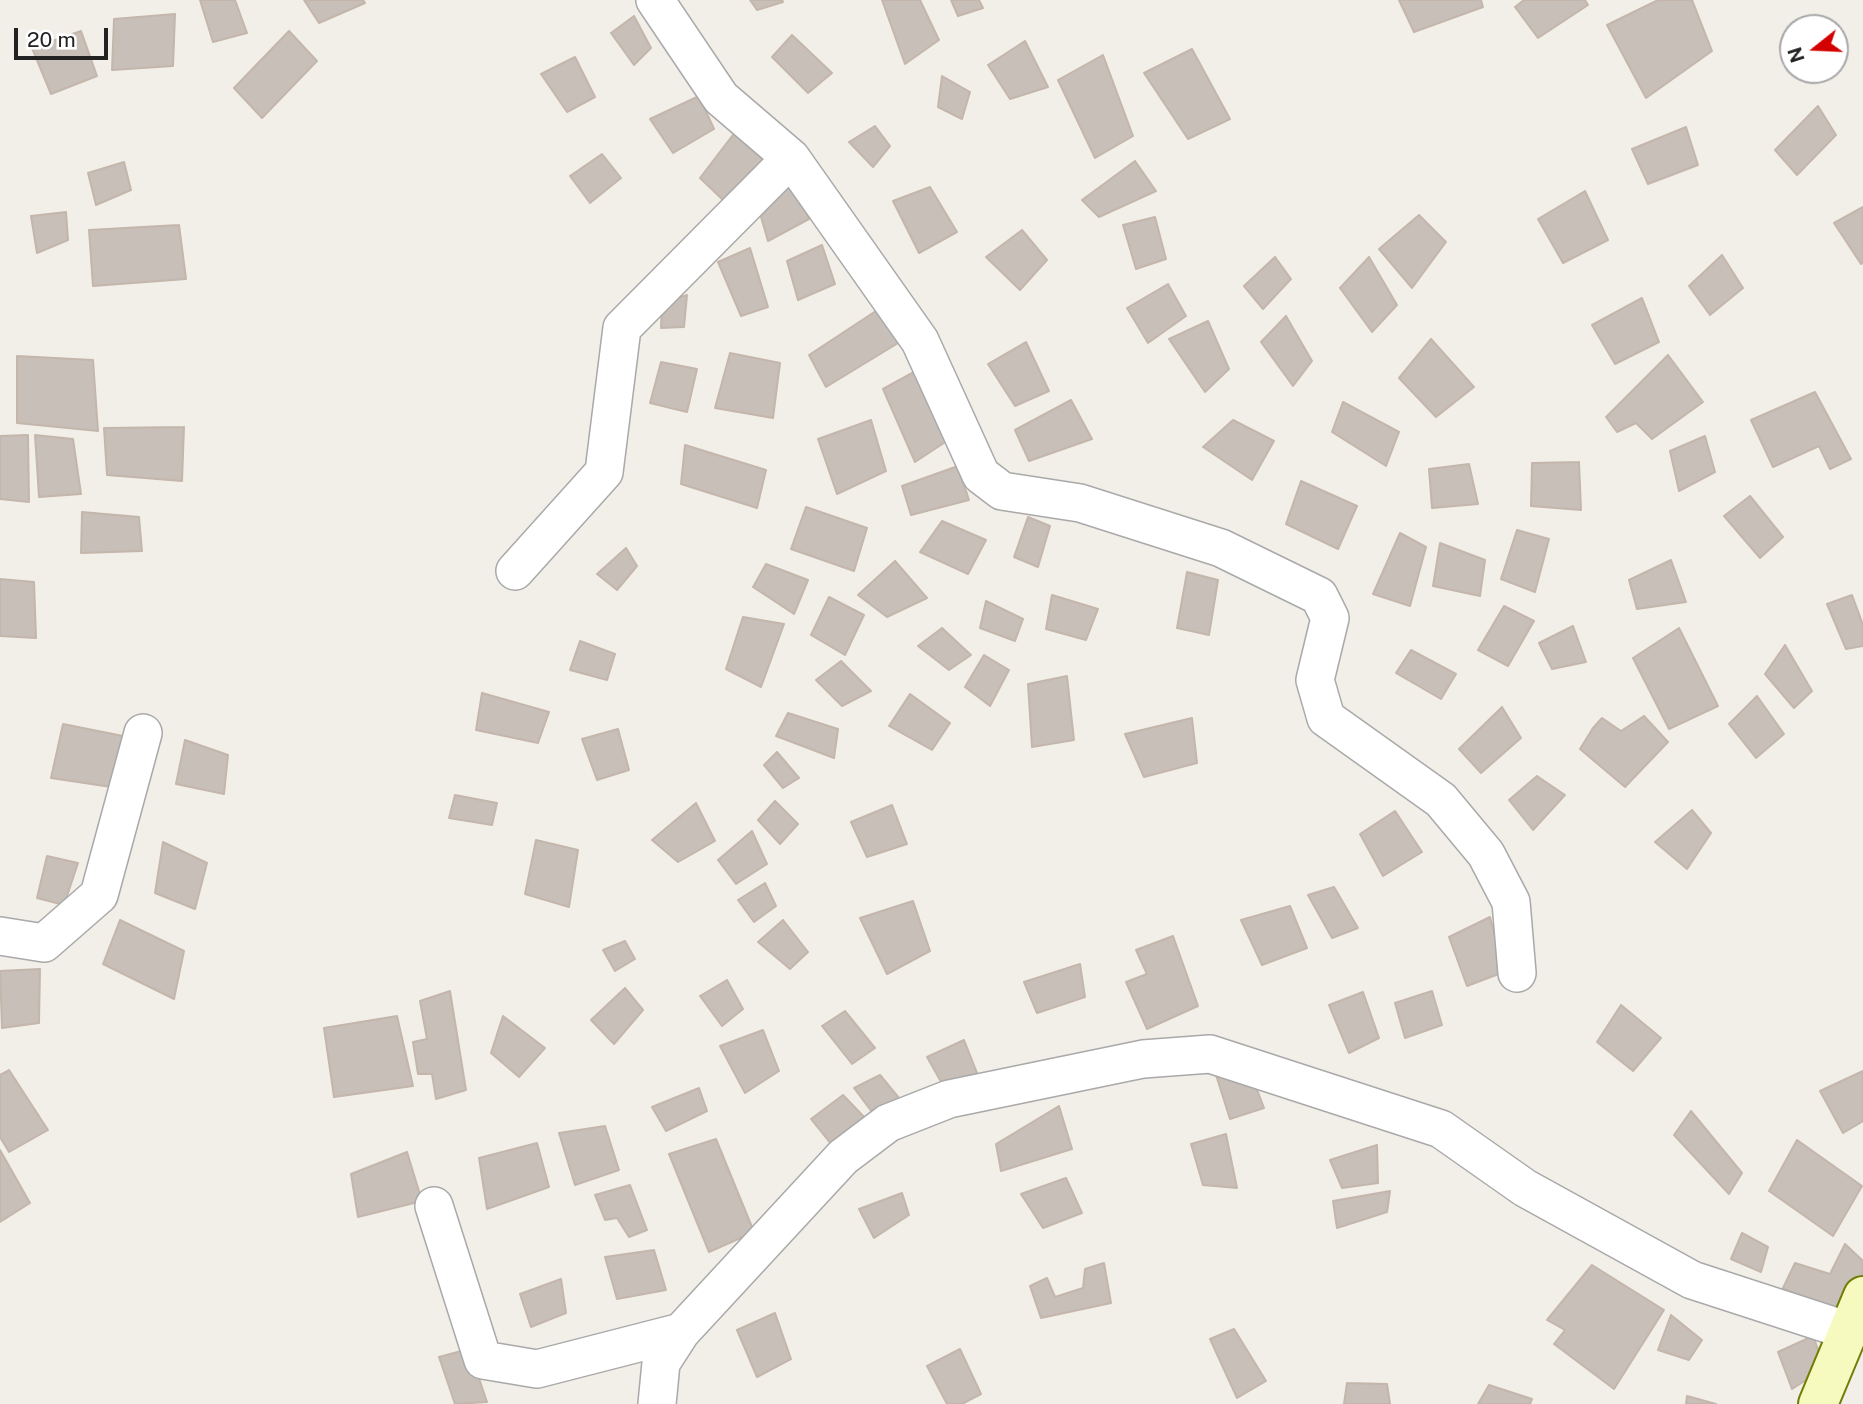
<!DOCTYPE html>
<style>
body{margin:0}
#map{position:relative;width:1863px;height:1404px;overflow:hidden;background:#f2efe9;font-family:"Public Sans",sans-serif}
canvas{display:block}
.north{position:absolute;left:1779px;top:14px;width:70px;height:70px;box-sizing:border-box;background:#fff;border:2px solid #a7a7a7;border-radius:50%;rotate:252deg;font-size:19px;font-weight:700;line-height:28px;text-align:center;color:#222}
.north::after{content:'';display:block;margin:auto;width:24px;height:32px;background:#d40000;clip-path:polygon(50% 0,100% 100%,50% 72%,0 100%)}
.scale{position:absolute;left:14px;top:28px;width:94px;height:32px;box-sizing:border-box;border:4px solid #222;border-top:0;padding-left:9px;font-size:21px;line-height:24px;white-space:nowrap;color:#222;-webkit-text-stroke:5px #fff;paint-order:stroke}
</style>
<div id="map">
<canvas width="1863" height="1404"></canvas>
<div class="north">N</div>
<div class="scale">20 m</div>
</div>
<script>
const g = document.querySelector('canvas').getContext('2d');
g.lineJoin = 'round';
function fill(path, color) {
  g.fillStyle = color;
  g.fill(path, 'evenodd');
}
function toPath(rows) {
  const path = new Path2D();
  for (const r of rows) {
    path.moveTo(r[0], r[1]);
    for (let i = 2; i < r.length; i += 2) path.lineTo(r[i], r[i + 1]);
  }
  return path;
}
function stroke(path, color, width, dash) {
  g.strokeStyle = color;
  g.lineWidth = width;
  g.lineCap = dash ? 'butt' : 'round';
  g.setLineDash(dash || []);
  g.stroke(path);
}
const building = toPath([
 [200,0,235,0,247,33,213,42,200,0],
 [304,0,363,0,365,3,319,23,304,0],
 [750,0,782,0,783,2,757,10,750,0],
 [882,0,920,0,939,40,905,64,882,0],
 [951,0,979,0,983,8,958,16,951,0],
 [1399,0,1481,0,1483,7,1414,32,1399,0],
 [1524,0,1585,0,1588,5,1538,38,1515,7,1524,0],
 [1658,0,1692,0,1712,51,1646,98,1607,25,1658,0],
 [175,14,173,66,112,70,114,19,175,14],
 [634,16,651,48,634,65,611,33,634,16],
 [81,31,97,76,51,94,32,48,81,31],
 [289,31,317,61,262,118,234,88,289,31],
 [792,35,832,73,808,93,772,57,792,35],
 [1025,41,1048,87,1010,99,988,65,1025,41],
 [1192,49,1230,119,1188,139,1144,73,1192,49],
 [1103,55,1133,136,1095,158,1058,80,1103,55],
 [575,57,595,97,567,112,541,74,575,57],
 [942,76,970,92,962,119,938,107,942,76],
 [699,96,714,129,673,153,650,119,699,96],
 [1818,106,1836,135,1797,175,1775,150,1818,106],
 [742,123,771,164,724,201,700,178,742,123],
 [875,126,890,146,873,167,849,142,875,126],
 [1686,127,1698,165,1648,184,1632,149,1686,127],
 [602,154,621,178,590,203,570,176,602,154],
 [1135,161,1156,191,1099,217,1082,200,1135,161],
 [124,162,131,190,96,205,88,173,124,162],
 [792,181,809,219,768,241,757,203,792,181],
 [930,187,957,232,919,253,893,201,930,187],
 [1585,191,1608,240,1563,263,1538,219,1585,191],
 [1863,207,1863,263,1861,264,1834,223,1863,207],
 [66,212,68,240,37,253,31,216,66,212],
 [1419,215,1446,242,1412,288,1379,249,1419,215],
 [1155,217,1166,259,1136,269,1123,225,1155,217],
 [179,225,186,279,93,286,89,230,179,225],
 [1022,230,1047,260,1020,290,986,257,1022,230],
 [822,245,835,284,798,300,787,261,822,245],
 [750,248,768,307,741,316,718,262,750,248],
 [1722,255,1743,288,1710,315,1689,286,1722,255],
 [1275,257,1291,279,1263,309,1244,286,1275,257],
 [1369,257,1397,305,1372,332,1340,288,1369,257],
 [1168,284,1186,316,1148,343,1127,308,1168,284],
 [687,295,684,327,661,328,662,303,687,295],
 [1642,298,1659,342,1615,364,1592,325,1642,298],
 [885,305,908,337,826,387,809,355,885,305],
 [1286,316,1312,361,1293,386,1261,342,1286,316],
 [1208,321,1229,369,1205,392,1169,339,1208,321],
 [1431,339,1474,387,1436,417,1399,378,1431,339],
 [1026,342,1049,391,1015,406,988,364,1026,342],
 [730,353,780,363,773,418,715,408,730,353],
 [1668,355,1703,402,1652,439,1636,423,1617,432,1606,417,1668,355],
 [17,356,93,360,98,431,17,423,17,356],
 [661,362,697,369,687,412,650,403,661,362],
 [923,367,953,437,915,462,883,389,923,367],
 [1815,392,1851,459,1830,469,1819,446,1773,467,1751,420,1815,392],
 [1071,400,1092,439,1029,461,1015,430,1071,400],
 [1343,402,1399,432,1386,466,1332,432,1343,402],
 [871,420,886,471,837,494,818,439,871,420],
 [1233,420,1274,441,1252,480,1203,447,1233,420],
 [184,427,182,481,107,475,104,428,184,427],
 [28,435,29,502,0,499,0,436,28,435],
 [35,435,73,439,81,494,39,497,35,435],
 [1705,436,1715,472,1679,491,1670,451,1705,436],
 [685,445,766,470,757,508,681,484,685,445],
 [1579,462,1581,510,1531,506,1532,463,1579,462],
 [1469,464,1478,504,1432,508,1429,469,1469,464],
 [958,466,969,500,911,515,902,486,958,466],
 [1301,481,1357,506,1338,549,1286,524,1301,481],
 [1750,496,1783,537,1760,558,1724,516,1750,496],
 [806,507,867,528,854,571,791,549,806,507],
 [82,512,139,517,142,551,81,553,82,512],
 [1028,517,1050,526,1038,567,1014,557,1028,517],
 [942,521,986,540,968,574,920,552,942,521],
 [1517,530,1549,539,1535,592,1501,579,1517,530],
 [1400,533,1426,547,1410,606,1373,594,1400,533],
 [1440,543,1485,560,1480,596,1433,586,1440,543],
 [626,548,637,566,617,590,597,574,626,548],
 [1671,560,1686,602,1637,609,1629,580,1671,560],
 [895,561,927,598,887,617,858,595,895,561],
 [766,564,808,580,794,614,753,587,766,564],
 [1187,572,1218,580,1209,635,1177,628,1187,572],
 [0,579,34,582,36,638,0,636,0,579],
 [1052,595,1098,609,1086,640,1046,629,1052,595],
 [1852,595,1863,625,1863,646,1846,649,1827,604,1852,595],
 [829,597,864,615,845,655,811,635,829,597],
 [986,601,1023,619,1015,641,980,628,986,601],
 [1504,606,1534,621,1508,666,1478,650,1504,606],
 [743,617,784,624,761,687,726,669,743,617],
 [1573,626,1586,662,1552,669,1539,643,1573,626],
 [942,628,971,655,949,670,918,646,942,628],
 [1679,628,1718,706,1669,729,1633,658,1679,628],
 [580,641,615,654,607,680,570,670,580,641],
 [1785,645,1812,691,1794,708,1765,674,1785,645],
 [1411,650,1456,674,1441,699,1396,673,1411,650],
 [984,655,1009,670,990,706,965,687,984,655],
 [841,661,871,691,842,706,816,680,841,661],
 [1067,676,1074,740,1032,747,1028,684,1067,676],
 [482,693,549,712,538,743,476,730,482,693],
 [910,694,950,723,932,750,889,726,910,694],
 [1757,696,1784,734,1756,758,1729,724,1757,696],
 [1502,707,1521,738,1481,773,1459,749,1502,707],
 [788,713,838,729,834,758,776,736,788,713],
 [1644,716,1668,742,1625,787,1580,749,1593,728,1602,718,1621,731,1644,716],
 [1192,718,1197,763,1144,777,1125,734,1192,718],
 [63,724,123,736,118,788,51,778,63,724],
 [618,729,629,770,597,780,582,739,618,729],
 [185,740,228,755,224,794,176,784,185,740],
 [777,752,799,778,783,788,764,765,777,752],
 [1537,776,1565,795,1533,830,1509,800,1537,776],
 [455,795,497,803,492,825,449,818,455,795],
 [775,801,798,824,780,844,758,820,775,801],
 [696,803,715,841,678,862,652,840,696,803],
 [892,805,907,844,867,857,851,822,892,805],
 [1692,810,1711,833,1687,869,1655,842,1692,810],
 [1395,811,1422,852,1383,876,1360,834,1395,811],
 [752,831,767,864,736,884,718,860,752,831],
 [536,840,578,850,569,907,525,894,536,840],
 [163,842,207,863,195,909,155,893,163,842],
 [47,856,78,863,64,905,37,898,47,856],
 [765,883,776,906,754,922,738,900,765,883],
 [1334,887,1358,928,1332,938,1308,895,1334,887],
 [913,901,930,951,887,974,860,918,913,901],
 [1290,906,1307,948,1262,965,1241,920,1290,906],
 [1490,917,1504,972,1467,986,1449,937,1490,917],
 [120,920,184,951,174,999,103,964,120,920],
 [783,920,808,952,790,969,758,942,783,920],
 [1173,936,1198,1006,1147,1029,1126,982,1147,974,1136,950,1173,936],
 [625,941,635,959,615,971,603,950,625,941],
 [1080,964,1085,997,1037,1013,1024,982,1080,964],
 [40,969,39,1023,2,1028,0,971,40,969],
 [727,980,743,1009,722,1026,700,996,727,980],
 [625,988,643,1010,614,1044,591,1020,625,988],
 [450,991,466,1090,436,1099,432,1074,418,1074,413,1042,427,1039,420,1001,450,991],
 [1432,991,1442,1025,1405,1038,1395,1003,1432,991],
 [1363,992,1379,1038,1349,1053,1329,1005,1363,992],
 [1621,1005,1661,1038,1633,1071,1597,1042,1621,1005],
 [845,1011,875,1048,852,1064,822,1026,845,1011],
 [397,1016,413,1086,334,1097,324,1028,397,1016],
 [503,1016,545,1048,519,1077,491,1053,503,1016],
 [763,1030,779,1071,745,1093,720,1046,763,1030],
 [964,1040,979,1078,944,1087,927,1057,964,1040],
 [1248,1066,1264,1108,1230,1119,1216,1075,1248,1066],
 [9,1070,48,1130,9,1152,0,1137,0,1075,9,1070],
 [1863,1071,1863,1121,1843,1133,1820,1091,1863,1071],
 [880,1075,899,1098,872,1112,854,1088,880,1075],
 [699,1088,707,1111,666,1131,652,1107,699,1088],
 [843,1095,867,1120,831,1144,811,1119,843,1095],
 [1059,1106,1072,1149,1001,1171,996,1144,1059,1106],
 [1691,1111,1742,1173,1729,1194,1674,1135,1691,1111],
 [605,1126,619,1170,575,1185,559,1133,605,1126],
 [1226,1134,1237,1188,1203,1185,1191,1144,1226,1134],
 [716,1139,754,1232,709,1252,669,1154,716,1139],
 [1797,1140,1862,1186,1833,1236,1769,1191,1797,1140],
 [537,1143,549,1187,487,1209,479,1158,537,1143],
 [1377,1145,1378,1183,1342,1188,1330,1160,1377,1145],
 [0,1150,30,1203,0,1222,0,1150],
 [407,1152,422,1201,358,1217,351,1174,407,1152],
 [1066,1178,1082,1213,1043,1228,1021,1194,1066,1178],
 [630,1185,647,1230,629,1237,617,1218,605,1220,595,1195,630,1185],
 [1390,1191,1387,1212,1337,1228,1333,1201,1390,1191],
 [902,1193,909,1215,874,1238,859,1209,902,1193],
 [1742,1233,1768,1247,1761,1272,1731,1259,1742,1233],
 [1845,1244,1863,1261,1863,1272,1839,1318,1783,1288,1795,1263,1830,1274,1845,1244],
 [654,1250,666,1290,617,1299,605,1257,654,1250],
 [1104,1263,1111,1303,1041,1318,1030,1286,1047,1278,1055,1297,1083,1288,1085,1269,1104,1263],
 [1592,1265,1664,1310,1614,1389,1554,1344,1565,1330,1547,1320,1592,1265],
 [561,1279,566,1313,531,1327,520,1294,561,1279],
 [775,1313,791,1359,757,1377,737,1330,775,1313],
 [1671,1315,1702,1340,1689,1360,1658,1350,1671,1315],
 [1234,1329,1266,1381,1237,1398,1210,1339,1234,1329],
 [1813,1336,1825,1368,1792,1389,1778,1352,1813,1336],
 [469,1349,487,1402,455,1404,439,1357,469,1349],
 [960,1349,981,1394,962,1404,947,1404,927,1366,960,1349],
 [1347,1383,1387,1384,1390,1404,1344,1404,1347,1383],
 [1489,1385,1532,1399,1530,1404,1478,1404,1489,1385],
 [1687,1396,1716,1404,1686,1404,1687,1396]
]);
const street = toPath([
 [655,0,721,98,791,158,920,341,981,475,1002,491,1080,503,1221,548,1319,596,1330,618,1315,680,1326,718,1441,800,1486,854,1511,902,1517,973],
 [515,571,604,472,622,328,791,158],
 [0,936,44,943,99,895,143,733],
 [434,1206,483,1360,537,1369,681,1332],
 [657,1404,661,1363,681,1332,843,1157,888,1123,949,1099,1143,1059,1210,1054,1441,1129,1525,1188,1692,1280,1849,1331]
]);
const secondary = toPath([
 [1818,1404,1863,1296]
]);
fill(building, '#c7bfb8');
stroke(building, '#c4b6ab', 2);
stroke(street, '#a9a9a9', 40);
stroke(secondary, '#707d05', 42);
stroke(street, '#fff', 37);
stroke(secondary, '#f7fabf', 38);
</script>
